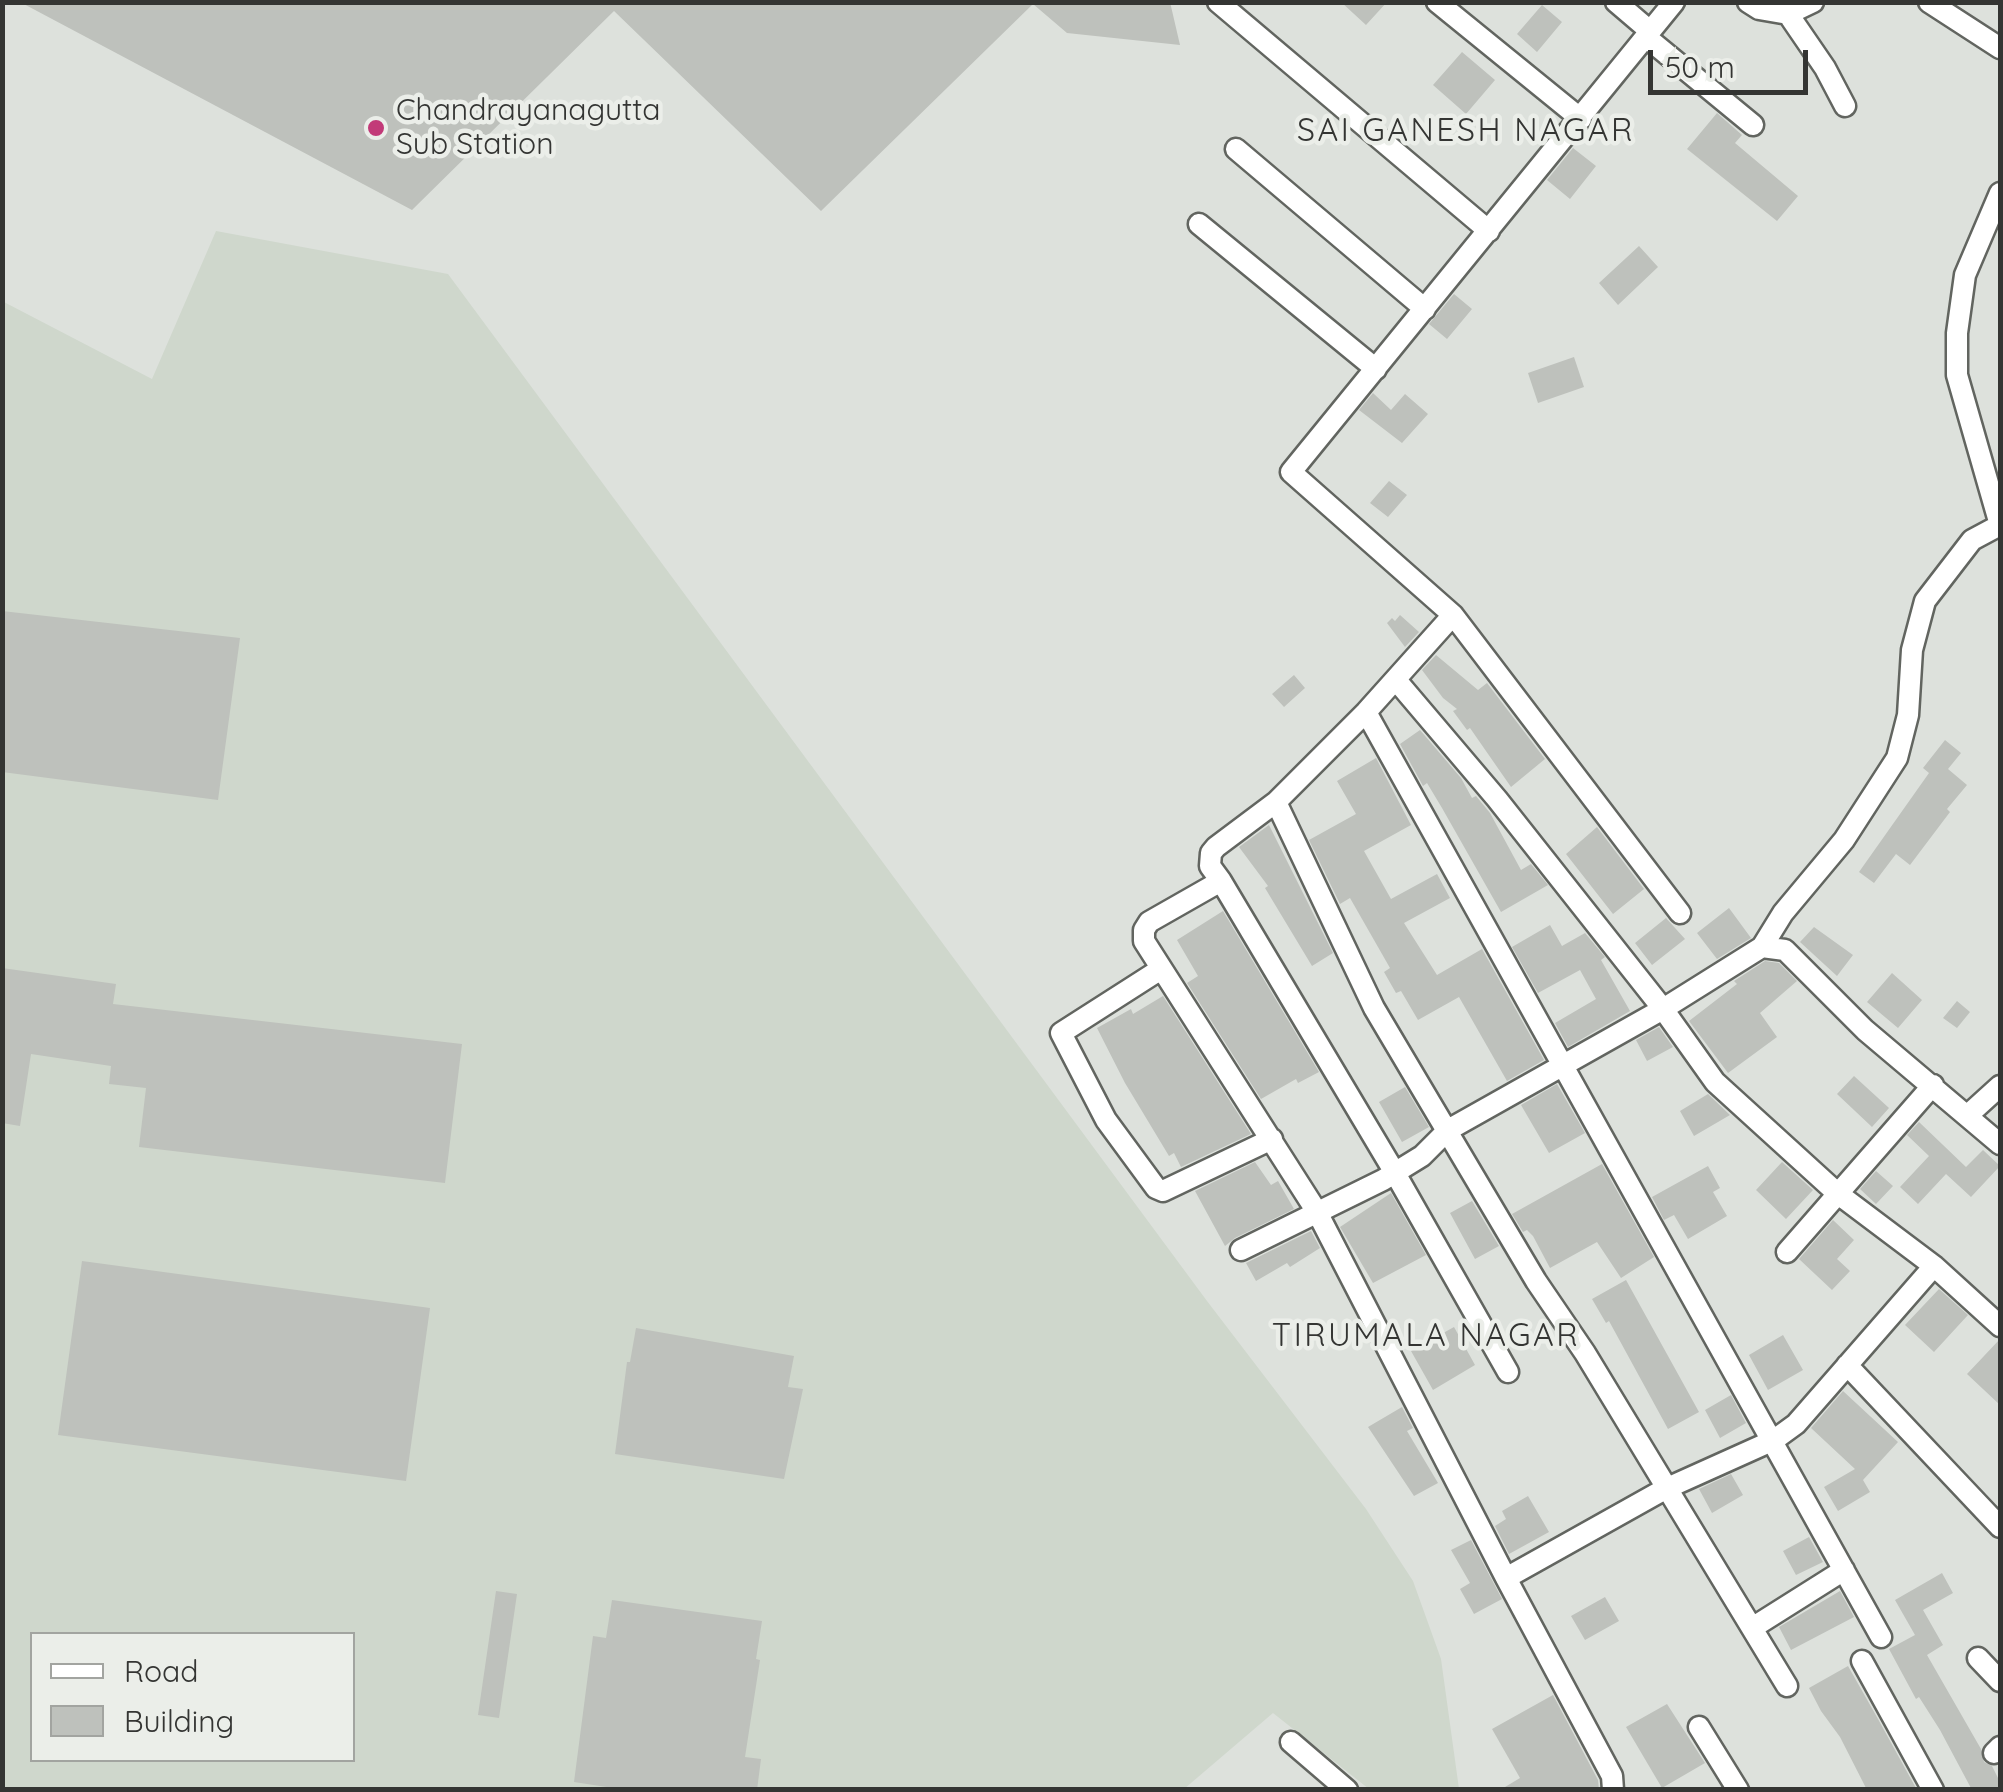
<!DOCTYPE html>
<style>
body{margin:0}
#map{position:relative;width:2003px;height:1792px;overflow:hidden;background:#dde1dc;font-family:Quicksand,sans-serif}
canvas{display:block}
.frame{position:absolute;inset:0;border:5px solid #343533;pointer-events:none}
.legend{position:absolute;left:30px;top:1632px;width:325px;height:130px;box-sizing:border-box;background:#ebeee9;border:2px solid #a2a4a0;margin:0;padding:12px 18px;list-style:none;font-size:30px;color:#343533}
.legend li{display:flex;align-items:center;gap:20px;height:50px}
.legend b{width:50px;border:2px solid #a2a4a0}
.scale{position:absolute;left:1648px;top:50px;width:160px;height:45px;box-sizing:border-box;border:5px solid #343533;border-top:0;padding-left:12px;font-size:30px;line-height:35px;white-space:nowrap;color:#343533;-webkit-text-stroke:8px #ebeee9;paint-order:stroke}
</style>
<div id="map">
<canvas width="2003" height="1792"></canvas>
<div class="frame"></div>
<ul class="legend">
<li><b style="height:12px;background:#fff"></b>Road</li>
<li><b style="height:28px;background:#bec1bc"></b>Building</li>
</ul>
<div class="scale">50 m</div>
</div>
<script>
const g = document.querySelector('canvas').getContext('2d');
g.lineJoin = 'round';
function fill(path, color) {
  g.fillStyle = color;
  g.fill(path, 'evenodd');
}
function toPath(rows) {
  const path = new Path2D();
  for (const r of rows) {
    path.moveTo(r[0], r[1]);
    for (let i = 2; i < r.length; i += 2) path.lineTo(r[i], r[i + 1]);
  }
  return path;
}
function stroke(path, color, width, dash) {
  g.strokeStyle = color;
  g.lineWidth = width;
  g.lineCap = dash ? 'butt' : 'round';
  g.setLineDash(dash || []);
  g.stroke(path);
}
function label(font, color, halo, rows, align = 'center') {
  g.font = font + ' Quicksand,sans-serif';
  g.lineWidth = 9;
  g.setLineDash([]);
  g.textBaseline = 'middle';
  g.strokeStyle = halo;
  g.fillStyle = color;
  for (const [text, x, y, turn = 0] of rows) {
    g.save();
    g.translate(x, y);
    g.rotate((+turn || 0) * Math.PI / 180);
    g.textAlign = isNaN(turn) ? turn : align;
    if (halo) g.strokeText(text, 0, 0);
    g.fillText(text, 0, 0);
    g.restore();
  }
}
const built = toPath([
 [216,231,448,274,1207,1301,1366,1509,1413,1581,1441,1659,1459,1789,1369,1789,1273,1713,1184,1789,3,1789,2,301,152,379],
 [32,1634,352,1634,352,1760,32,1760]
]);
const building = toPath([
 [20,2,1170,2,1180,45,1067,33,1033,4,821,211,614,11,412,210],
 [1341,2,1387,2,1366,25],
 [1542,5,1562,22,1537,52,1517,34],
 [1462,52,1495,80,1466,114,1433,85],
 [1717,113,1742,135,1735,143,1798,196,1777,221,1687,149],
 [1573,148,1596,166,1570,199,1547,180],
 [1639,246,1658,267,1618,305,1599,283],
 [1454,294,1472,309,1447,339,1429,324],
 [1574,357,1584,387,1538,403,1528,373],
 [1373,393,1391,410,1405,394,1428,414,1402,443,1359,410],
 [1389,481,1407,495,1388,517,1370,503],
 [2,611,240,638,218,800,2,772],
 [1400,615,1419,632,1405,647,1387,623,1392,618,1395,621],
 [1436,655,1478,690,1487,683,1545,759,1511,787,1470,728,1467,730,1453,711,1457,709,1443,698,1422,670],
 [1294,675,1305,688,1284,707,1272,694],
 [1420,730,1461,778,1472,798,1476,796,1490,813,1521,870,1531,864,1548,885,1501,912,1442,808,1427,783,1423,786,1400,744],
 [1945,740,1961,753,1948,769,1967,785,1947,809,1950,812,1910,865,1896,854,1874,883,1859,872,1929,773,1923,768],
 [1376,758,1411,825,1364,851,1391,899,1437,874,1450,898,1404,923,1437,975,1482,949,1544,1060,1507,1081,1459,997,1418,1020,1401,991,1396,993,1384,972,1390,968,1350,898,1340,904,1309,840,1356,814,1337,781],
 [1269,825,1333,953,1312,966,1265,888,1268,886,1239,847],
 [1597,827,1644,889,1613,914,1566,854],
 [1729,908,1751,938,1717,959,1697,933],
 [1223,911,1319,1072,1298,1083,1296,1079,1261,1099,1187,983,1198,976,1177,940],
 [1666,918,1685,939,1652,965,1635,943],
 [1550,925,1562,946,1585,933,1605,957,1601,960,1630,1011,1568,1047,1555,1023,1596,999,1580,970,1538,993,1512,947],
 [1814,927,1853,955,1837,976,1800,942],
 [1765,961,1779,963,1797,981,1760,1013,1777,1037,1728,1073,1689,1021,1737,984,1734,981],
 [2,968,116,984,113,1004,462,1044,445,1183,139,1147,146,1088,109,1084,111,1066,31,1054,20,1126,2,1123],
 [1892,973,1922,1000,1898,1028,1867,1002],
 [1163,996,1251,1134,1181,1167,1174,1153,1169,1156,1125,1083,1097,1028,1131,1009,1133,1014],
 [1957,1001,1970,1012,1957,1028,1943,1018],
 [1659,1027,1673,1047,1647,1061,1636,1040],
 [1854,1076,1889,1108,1872,1127,1837,1094],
 [1557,1084,1585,1133,1549,1153,1521,1105],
 [1405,1087,1429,1127,1402,1142,1379,1102],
 [1708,1094,1730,1115,1694,1136,1680,1111],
 [1919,1122,1966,1167,1983,1150,2000,1166,1971,1197,1946,1174,1918,1204,1900,1187,1929,1156,1907,1135],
 [1255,1162,1271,1185,1278,1181,1294,1209,1235,1238,1225,1246,1195,1191],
 [1782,1162,1813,1190,1786,1219,1756,1190],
 [1602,1164,1654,1257,1621,1278,1597,1242,1550,1268,1533,1236,1527,1230,1523,1232,1512,1214],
 [1708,1166,1720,1188,1713,1192,1727,1216,1688,1239,1674,1215,1664,1220,1652,1197],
 [1876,1171,1893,1186,1876,1204,1860,1189],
 [1391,1193,1426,1255,1373,1283,1340,1227],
 [1472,1201,1499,1246,1475,1259,1450,1213],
 [1833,1220,1854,1240,1837,1259,1850,1271,1832,1290,1799,1259],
 [1311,1231,1320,1248,1290,1267,1287,1263,1256,1281,1246,1263],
 [82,1261,430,1308,406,1481,58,1435],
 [1626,1280,1699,1412,1668,1429,1609,1321,1606,1323,1592,1299],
 [1939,1289,1968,1315,1934,1352,1905,1325],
 [1454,1327,1475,1365,1433,1390,1411,1351],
 [636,1328,794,1356,788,1387,803,1389,784,1479,615,1454,627,1362,630,1362],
 [1783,1335,1803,1370,1768,1390,1749,1355],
 [2000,1339,2000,1405,1967,1374],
 [1843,1391,1898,1442,1863,1480,1870,1492,1838,1511,1824,1487,1855,1469,1811,1428],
 [1731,1395,1746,1423,1720,1438,1705,1410],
 [1402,1407,1413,1428,1407,1431,1438,1483,1414,1496,1368,1427],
 [1731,1474,1743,1495,1712,1513,1699,1489],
 [1528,1496,1549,1532,1509,1554,1495,1526,1506,1519,1502,1511],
 [1809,1537,1823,1562,1796,1575,1783,1551],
 [1471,1540,1502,1599,1474,1614,1460,1589,1470,1583,1451,1550],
 [1942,1573,1953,1593,1923,1610,1943,1645,1927,1655,1981,1749,1984,1762,1992,1766,2000,1782,2000,1790,1972,1790,1940,1730,1919,1697,1916,1699,1889,1649,1915,1635,1895,1600],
 [496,1591,517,1594,499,1718,478,1715],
 [1840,1591,1854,1617,1791,1650,1779,1627],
 [1605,1597,1619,1621,1585,1640,1571,1616],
 [612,1600,762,1621,756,1659,760,1660,745,1757,761,1759,757,1790,626,1790,574,1782,593,1636,606,1638],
 [1848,1666,1878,1719,1917,1790,1867,1790,1840,1737,1821,1711,1809,1688],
 [1553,1695,1598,1780,1599,1790,1500,1790,1520,1778,1492,1729],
 [1667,1704,1705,1763,1662,1788,1626,1727]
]);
const street = toPath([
 [1218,2,1489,231],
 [1437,2,1581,119],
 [1616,2,1650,31],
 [1674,2,1291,472,1453,615,1680,913],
 [1748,2,1759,9,1788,14,1813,2],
 [1929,2,2000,48],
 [1788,14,1825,68,1845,106],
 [1646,37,1753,125],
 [1236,149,1425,309],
 [2000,193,1965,275,1957,333,1957,375,2000,525],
 [1199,224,1376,369],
 [1453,615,1366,712,1276,802,1216,847,1211,853,1210,866,1221,881,1149,922,1144,930,1144,941,1317,1212,1506,1578,1612,1776,1613,1790],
 [1396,680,1497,799,1663,1009,1715,1082,1837,1193,1934,1266,2000,1326],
 [1366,712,1881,1637],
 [1276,802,1374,1008,1536,1281,1585,1353,1787,1686],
 [1221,881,1395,1173,1508,1372],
 [1762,947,1783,913,1844,840,1897,758,1908,715,1912,650,1925,601,1972,540,2000,525],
 [1161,969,1061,1033,1106,1120,1156,1188,1163,1191,1272,1139],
 [1968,1115,2000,1086],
 [1241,1250,1383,1180,1422,1156,1448,1130,1663,1009,1762,947,1785,950,1865,1030,2000,1144],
 [1787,1252,1933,1085],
 [1847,1365,2000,1527],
 [1506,1578,1665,1489,1774,1440,1796,1424,1934,1266],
 [1752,1628,1844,1570],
 [1978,1658,2000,1681],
 [1862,1661,1933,1790],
 [1699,1727,1738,1790],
 [1291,1742,1347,1790],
 [1994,1753,2000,1747]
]);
const markers = [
 [376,128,10,"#c23a78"]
];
const poiNames = [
 ["Chandrayanagutta",396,111],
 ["Sub Station",396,145]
];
const neighbourhoodNames = [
 ["SAI GANESH NAGAR",1466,131],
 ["TIRUMALA NAGAR",1426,1336]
];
fill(built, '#cfd7cc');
fill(building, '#bec1bc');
stroke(street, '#626560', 25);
stroke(street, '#fff', 20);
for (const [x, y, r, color] of markers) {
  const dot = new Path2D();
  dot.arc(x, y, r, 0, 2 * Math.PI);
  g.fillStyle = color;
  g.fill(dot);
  stroke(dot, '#ebeee9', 4);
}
label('30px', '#343533', '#ebeee9', poiNames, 'left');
g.letterSpacing = '2.5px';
label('32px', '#343533', '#ebeee9', neighbourhoodNames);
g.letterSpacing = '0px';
</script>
